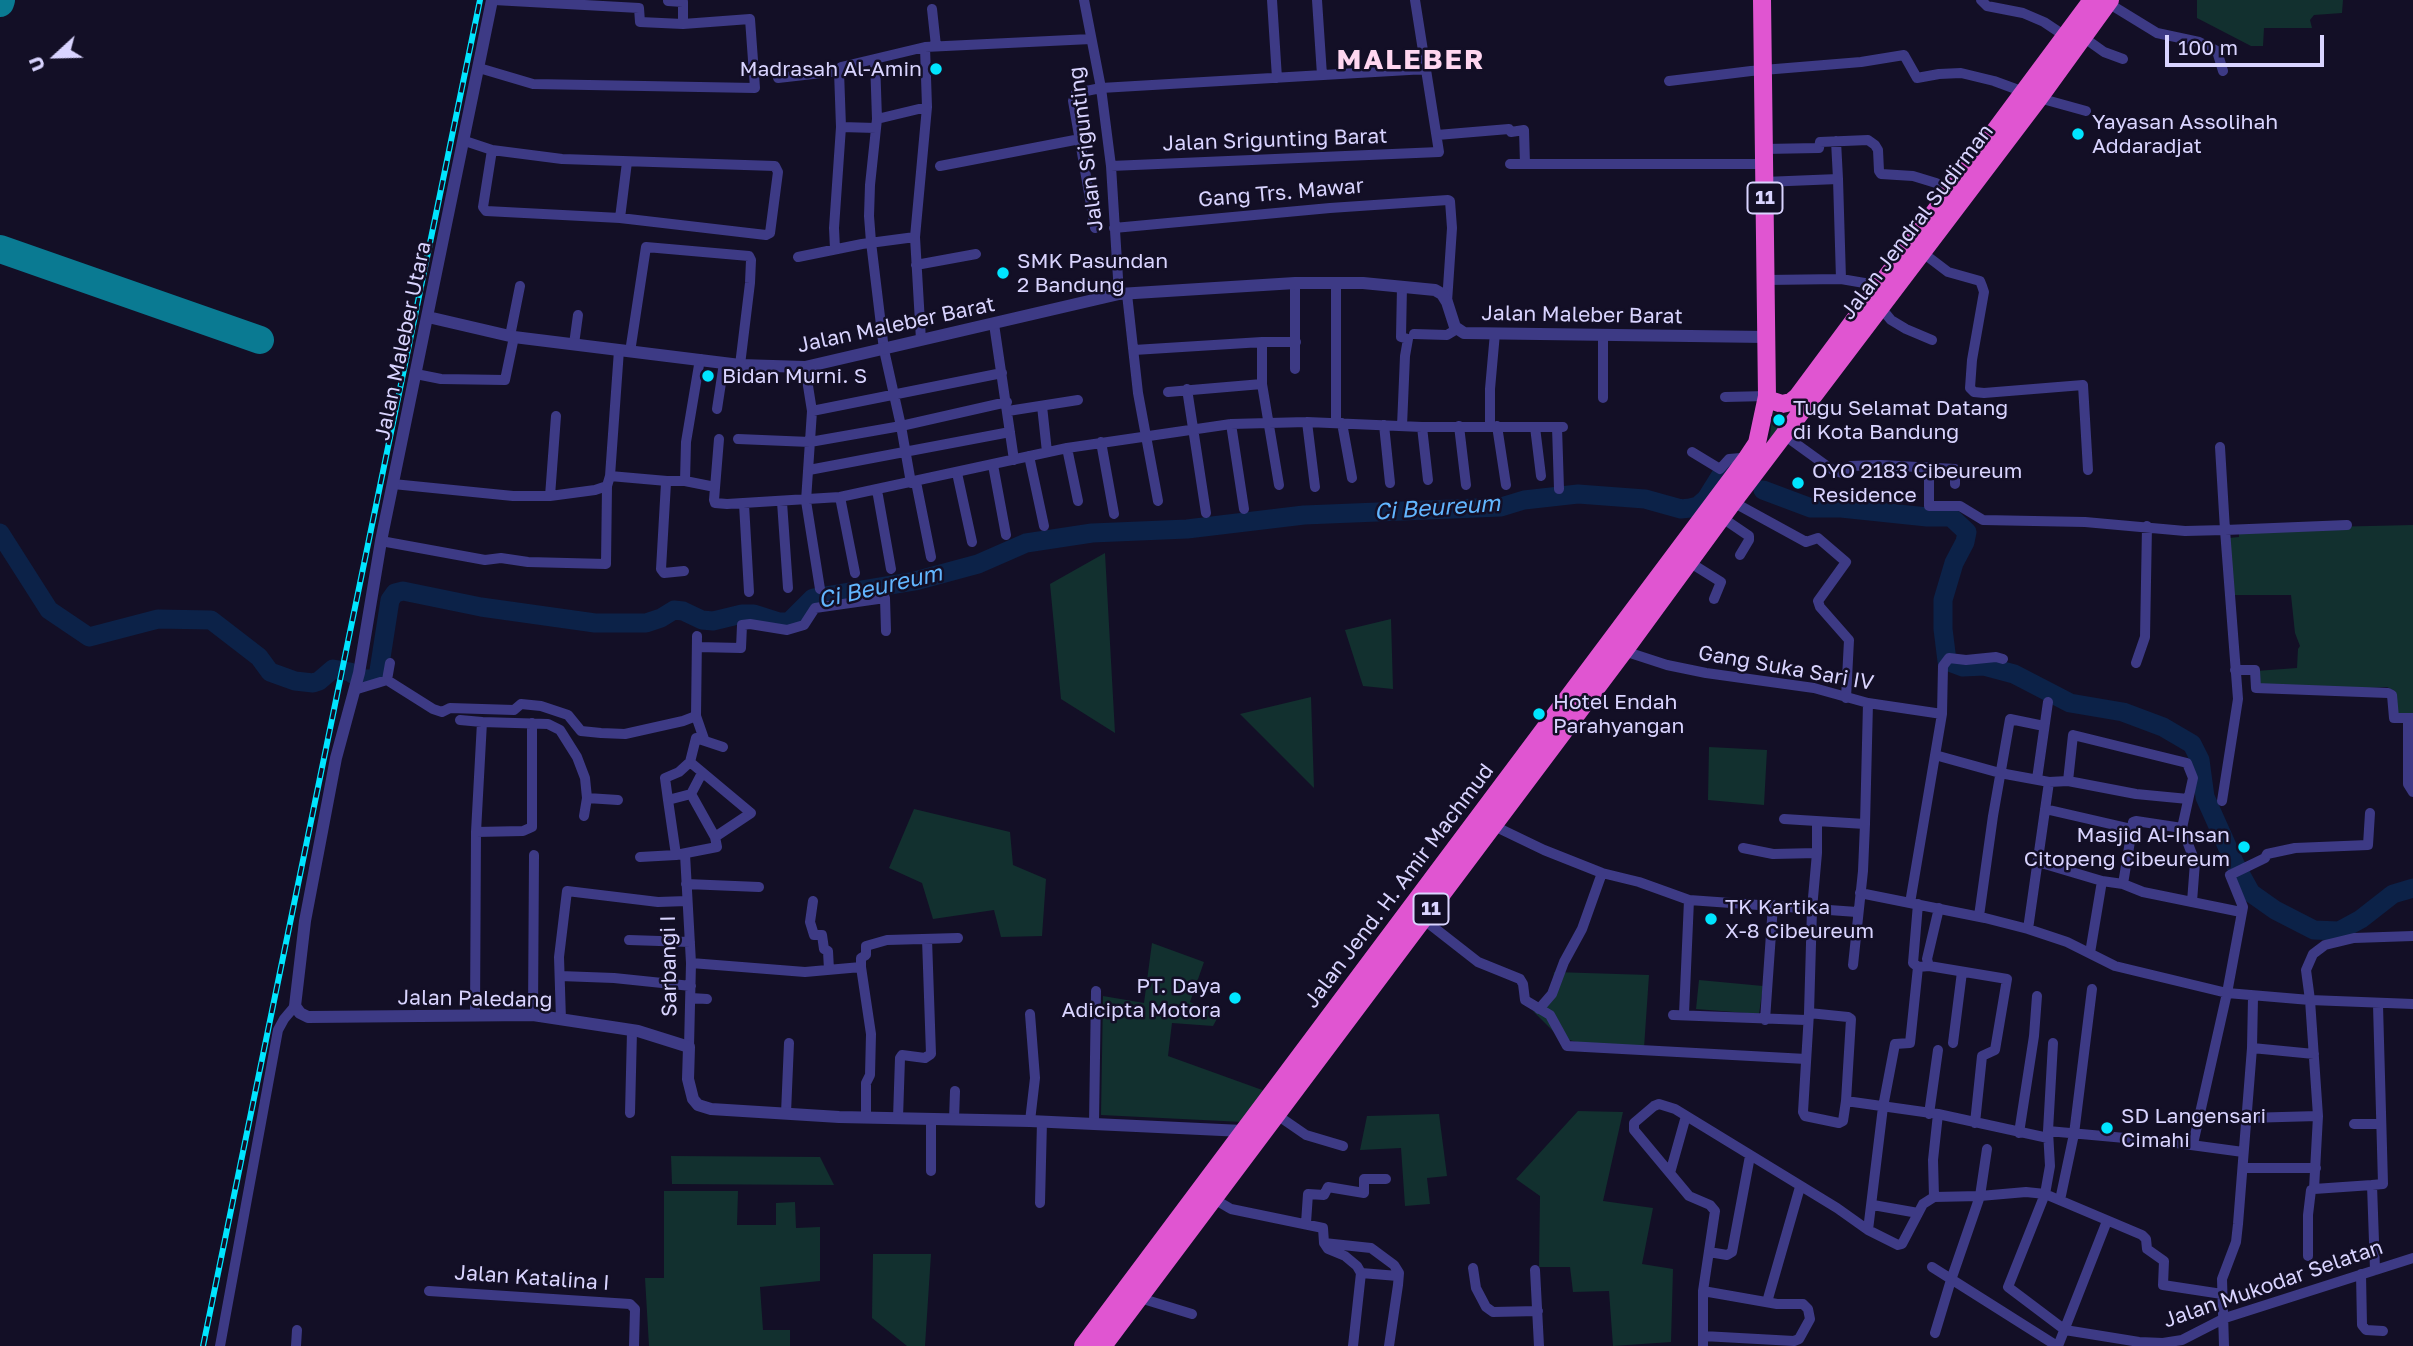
<!DOCTYPE html>
<style>
body{margin:0}
#map{position:relative;width:2413px;height:1346px;overflow:hidden;background:#130f26;font-family:"Golos Text",sans-serif}
canvas{display:block}
.north{position:absolute;left:21px;top:21px;width:70px;height:70px;-webkit-text-stroke:5px #130f26;paint-order:stroke;rotate:248deg;font-size:19px;font-weight:700;line-height:28px;text-align:center;color:#d9d4ff}
.north::after{content:'';display:block;margin:auto;width:24px;height:32px;background:#d9d4ff;clip-path:polygon(50% 0,100% 100%,50% 72%,0 100%)}
.scale{position:absolute;left:2165px;top:35px;width:159px;height:32px;box-sizing:border-box;border:4px solid #d9d4ff;border-top:0;padding-left:9px;font-size:21px;line-height:24px;white-space:nowrap;color:#d9d4ff;-webkit-text-stroke:5px #130f26;paint-order:stroke}
</style>
<div id="map">
<canvas width="2413" height="1346"></canvas>
<div class="north">U</div>
<div class="scale">100 m</div>
</div>
<script>
const g = document.querySelector('canvas').getContext('2d');
g.lineJoin = 'round';
function fill(path, color) {
  g.fillStyle = color;
  g.fill(path, 'evenodd');
}
function toPath(rows) {
  const path = new Path2D();
  for (const r of rows) {
    path.moveTo(r[0], r[1]);
    for (let i = 2; i < r.length; i += 2) path.lineTo(r[i], r[i + 1]);
  }
  return path;
}
function stroke(path, color, width, dash) {
  g.strokeStyle = color;
  g.lineWidth = width;
  g.lineCap = dash ? 'butt' : 'round';
  g.setLineDash(dash || []);
  g.stroke(path);
}
function label(font, color, halo, rows, align = 'center') {
  g.font = font + ' "Golos Text",sans-serif';
  g.lineWidth = 5;
  g.setLineDash([]);
  g.textBaseline = 'middle';
  g.strokeStyle = halo;
  g.fillStyle = color;
  for (const [text, x, y, turn = 0] of rows) {
    g.save();
    g.translate(x, y);
    g.rotate((+turn || 0) * Math.PI / 180);
    g.textAlign = isNaN(turn) ? turn : align;
    if (halo) g.strokeText(text, 0, 0);
    g.fillText(text, 0, 0);
    g.restore();
  }
}
const green = toPath([
 [2197,0,2343,0,2342,13,2314,15,2310,20,2312,28,2264,28,2263,46,2251,46,2197,18],
 [1773,412,1783,415,1796,414,1769,443],
 [2413,525,2413,714,2397,714,2395,691,2387,687,2334,690,2260,684,2256,671,2297,668,2298,649,2300,646,2295,633,2291,595,2233,595,2229,538,2239,537,2239,529],
 [1105,553,1115,733,1061,699,1050,584],
 [1391,619,1393,689,1363,686,1345,630],
 [1311,697,1314,788,1240,714],
 [1709,747,1767,750,1764,805,1708,800],
 [914,809,1010,832,1013,865,1046,879,1042,936,1001,937,994,910,933,919,922,883,889,868],
 [1152,943,1204,962,1190,1002,1219,1015,1213,1026,1172,1023,1168,1056,1265,1091,1243,1122,1101,1115,1103,996,1144,1003],
 [1554,972,1649,975,1644,1048,1580,1043,1559,1037,1533,1011,1552,994],
 [1699,980,1763,986,1759,1014,1696,1009],
 [1578,1111,1623,1112,1603,1201,1653,1208,1642,1264,1673,1269,1671,1342,1613,1346,1609,1291,1573,1292,1570,1267,1539,1267,1540,1196,1516,1179],
 [1439,1114,1447,1176,1427,1178,1430,1204,1405,1206,1401,1148,1360,1150,1367,1116],
 [671,1156,820,1157,834,1185,672,1184],
 [664,1191,738,1191,737,1225,776,1225,776,1203,795,1202,796,1228,820,1227,820,1281,760,1287,763,1330,790,1330,790,1346,649,1346,645,1278,664,1278],
 [873,1254,931,1254,925,1346,907,1346,872,1318]
]);
const river = toPath([
 [1763,490,1811,508,1841,508,1927,517,1951,517,1967,532,1965,542,1954,563,1943,600,1943,629,1947,661,1963,667,1984,666,2014,674,2070,703,2123,712,2163,727,2192,744,2200,760,2205,797,2235,864,2251,893,2275,910,2314,930,2339,931,2361,919,2393,894,2413,888],
 [0,533,49,610,89,637,158,619,211,620,259,657,270,672,295,681,313,683,319,681,333,669,350,672,360,679,375,679,378,677,390,600,395,593,403,591,481,607,595,623,646,623,661,618,674,610,683,611,702,620,713,621,742,614,754,614,779,622,789,622,813,598,915,581,978,564,1026,543,1092,533,1187,529,1304,515,1501,507,1524,500,1578,494,1645,499,1681,509,1690,508,1698,506,1706,499,1721,475,1730,472]
]);
const taxiway = toPath([
 [0,3,1,0],
 [0,249,260,340]
]);
const minor = toPath([
 [494,0,639,8,640,22,683,24],
 [1084,0,1101,88,1111,166,1119,294],
 [1272,0,1277,78],
 [1317,0,1322,75],
 [1981,0,1987,6,2023,13,2044,22,2065,36],
 [2108,3,2157,33,2199,42,2217,51,2223,71],
 [932,9,936,46],
 [2083,37,2104,52,2123,59],
 [875,60,877,119,870,185,869,216,871,242,884,350,901,426,911,483],
 [479,68,533,84,755,88,750,19,683,24,683,2,668,1],
 [839,71,841,127],
 [778,78,839,71,841,67,925,47,1091,39],
 [1669,81,1751,71,1861,62,1904,55,1917,78,1939,74,1961,73,1994,81,2024,92],
 [2039,98,2086,111],
 [877,119,927,107],
 [1437,135,1509,129,1511,132,1524,130,1525,164],
 [465,141,492,150,483,207,486,211,620,218,766,235,770,233,778,172,775,166,562,159,492,150],
 [1764,149,1819,148,1820,142,1868,140,1875,145,1878,150,1879,171,1881,174,1913,176,1936,183,1949,191],
 [1510,164,1764,164],
 [940,166,1080,139],
 [1111,166,1439,152,1415,0],
 [1838,179,1841,279],
 [1764,182,1838,179,1836,141],
 [620,218,627,162],
 [1095,228,1073,101,1076,93,1101,88,1426,69],
 [1114,228,1330,208,1448,200,1450,201,1452,228,1447,302],
 [835,249,834,228,841,127,876,128],
 [1923,253,1948,272,1980,281,1982,286,1984,292,1972,360,1970,388,1974,392,1984,393,2083,385,2088,470],
 [798,257,862,244,915,237],
 [916,265,976,254],
 [1766,280,1841,279,1882,286],
 [1295,283,1295,369],
 [1402,286,1401,337,1408,339,1405,356,1402,426],
 [1127,294,1138,393,1158,501],
 [1881,308,1891,320,1906,329,1932,340],
 [994,324,1014,460],
 [1414,334,1447,335,1457,329],
 [1603,335,1603,398],
 [510,336,520,286],
 [921,340,915,237,927,107,925,47],
 [1262,342,1262,384,1279,485],
 [574,344,578,315],
 [1134,350,1262,342,1296,342],
 [630,352,646,247,749,256,751,260,750,283,740,365],
 [805,367,812,411,806,501,820,589],
 [416,374,441,379,505,380,514,337],
 [1187,389,1206,513],
 [1168,392,1262,384],
 [1725,397,1767,396],
 [1042,406,1047,452],
 [717,409,724,363],
 [812,411,1002,373],
 [1008,411,1078,400],
 [1307,422,1315,487],
 [1336,423,1336,283],
 [1342,423,1352,478],
 [1231,424,1244,509],
 [1384,425,1390,483],
 [1459,426,1466,485],
 [1490,426,1490,389,1495,333],
 [1497,426,1506,485],
 [1422,427,1428,480],
 [1535,427,1541,476],
 [1557,427,1559,489],
 [1784,435,1831,469,1838,472,1842,473,1851,466,1880,465,1955,469,1955,484],
 [719,439,714,500,715,503,727,504,840,497,1067,448,1231,424,1307,422,1422,427,1563,427],
 [738,439,810,442,901,426,1007,402],
 [1101,442,1114,514],
 [2220,447,2225,530,2347,525],
 [1067,448,1078,501],
 [1692,452,1720,469,1729,459,1741,458,1745,461],
 [1029,456,1044,526],
 [993,465,1006,535],
 [1929,468,1929,506,1960,506,1983,520,2085,522,2185,531,2225,530,2238,699,2222,801],
 [809,470,1010,432],
 [957,473,972,542],
 [610,476,667,481],
 [685,481,715,487],
 [916,482,931,557],
 [393,484,513,496,550,496,595,490,607,486,610,476,619,350],
 [877,490,891,569],
 [550,496,556,416],
 [840,497,855,573],
 [782,502,788,588],
 [1733,502,1806,542,1818,538,1846,562,1818,601,1820,607,1849,640,1846,698],
 [744,504,749,592],
 [1721,517,1749,536,1749,540,1740,555],
 [381,541,485,560,501,558,528,562,606,564,607,486],
 [1689,562,1721,582,1714,599],
 [684,571,664,573,661,569,666,483,667,481,685,481,686,442,700,359],
 [697,636,696,716,704,739],
 [697,647,741,648,742,625,750,624,787,630,804,625,815,608,885,598,886,631],
 [1624,651,1667,665,1706,673,1814,688,1868,703,1942,714],
 [2136,663,2145,637,2147,526],
 [2235,670,2255,670,2256,688,2388,693,2392,695,2394,718,2413,718],
 [387,680,390,663],
 [354,690,387,680,433,709,442,712,450,708,514,710,521,704,541,706,568,715,581,731,601,733,625,734,683,721,696,716],
 [2408,718,2408,784,2413,792],
 [460,720,482,722],
 [1935,755,2000,773,2049,782,2068,781,2136,794,2188,799],
 [690,762,679,772,665,778,668,800,691,794,702,773],
 [2037,779,2048,702],
 [2068,781,2073,735,2187,763,2193,778,2182,828],
 [691,794,715,837],
 [587,798,618,800],
 [668,800,676,855],
 [2045,809,2132,829,2123,884],
 [1784,819,1865,824,1863,871,1853,965],
 [1490,824,1544,850,1602,873,1639,882,1689,900,1857,912],
 [1865,824,1868,703],
 [2132,829,2133,822,2136,821,2182,828,2195,862,2192,902],
 [476,832,523,831,532,827,532,723],
 [1743,848,1773,854,1817,853],
 [685,854,691,963,689,1047],
 [640,857,676,855,717,847,715,837,751,813,690,762,696,738,723,747],
 [2038,862,2102,881,2123,884,2143,892,2241,912],
 [686,884,759,887],
 [1860,893,1985,918,2028,929,2067,942,2115,966,2227,993,2310,1000,2413,1004],
 [813,901,810,922,814,935,822,935,824,949,828,951,829,970],
 [1910,903,1942,714,1943,666,1949,658,1966,660,1996,657,2003,659],
 [1918,904,1913,963,1918,967,1929,966,2007,979,1995,1050,1982,1056,1975,1123],
 [1979,916,1993,816,2010,719,2044,726],
 [1423,919,1478,962,1520,979,1523,984,1525,1000,1550,1015,1567,1046,1806,1059],
 [2028,929,2049,782],
 [629,940,690,942],
 [2090,953,2102,881],
 [691,963,805,972,861,967,861,958,866,955,866,946,887,940,958,938],
 [1929,966,1927,959,1939,908],
 [861,967,871,1034,870,1075,866,1083,866,1117],
 [560,976,614,978,691,986],
 [691,998,707,999],
 [1539,1009,1552,994,1564,962,1582,929,1602,873],
 [1809,1013,1848,1017,1851,1019,1846,1101,1843,1121,1839,1123,1805,1116,1803,1112,1809,1013,1812,909,1817,853,1817,822],
 [1684,1014,1689,900],
 [533,1015,534,855],
 [1673,1015,1806,1020],
 [475,1016,476,832,482,722,548,724,560,730,577,757,585,778,587,798,584,816],
 [561,1020,559,957,567,891,658,902,687,901],
 [1765,1020,1773,905],
 [1953,1043,1962,972],
 [2252,1048,2314,1054],
 [1846,1101,1938,1114,2048,1138],
 [630,1113,632,1031],
 [786,1113,789,1043],
 [1929,1114,1938,1050],
 [1277,1115,1306,1135,1343,1146],
 [898,1118,900,1058,902,1055,925,1058,931,1054,927,939],
 [2246,1118,2318,1116],
 [931,1119,931,1171],
 [954,1120,955,1091],
 [1030,1121,1035,1078,1030,1014],
 [1094,1124,1096,991],
 [2354,1124,2381,1124],
 [2048,1131,2053,1043],
 [2019,1133,2034,1036,2037,996],
 [2193,1144,2227,993,2243,907,2230,875,2265,858,2267,854,2295,848,2368,845,2370,813],
 [2243,1152,2169,1142,2048,1131,2050,1166,2045,1194,2008,1287,2065,1330,2139,1342,2163,1343,2182,1340,2225,1318,2413,1258],
 [2243,1168,2316,1168],
 [1670,1173,1686,1116],
 [2314,1189,2372,1185],
 [1934,1197,1933,1160,1938,1114],
 [1214,1199,1231,1209,1323,1228,1324,1243,1371,1248,1394,1265,1399,1273,1398,1285,1389,1346],
 [2060,1200,2074,1134,2092,989],
 [1040,1203,1042,1121],
 [1873,1205,1918,1213],
 [1306,1223,1308,1194,1324,1195,1328,1187,1364,1193,1364,1179,1386,1179],
 [1868,1230,1883,1107,1895,1044,1910,1043,1918,967],
 [1324,1243,1328,1249,1345,1256,1357,1266,1361,1273],
 [1709,1252,1727,1255,1732,1252,1750,1156],
 [2308,1256,2308,1215,2311,1190,2314,1189,2318,1116,2310,1000,2306,970,2313,954,2325,945,2354,938,2413,936],
 [1932,1267,2057,1346],
 [1473,1268,1476,1288,1486,1307,1493,1312,1538,1311],
 [1535,1270,1539,1346],
 [2375,1270,2372,1185,2383,1184,2378,1005],
 [2361,1274,2362,1325,2366,1330,2383,1331],
 [429,1291,630,1304,635,1309,634,1346],
 [1140,1298,1192,1314],
 [1767,1302,1800,1187],
 [1935,1333,1951,1280,1980,1196,1987,1149],
 [1703,1336,1794,1341,1799,1339,1810,1319,1808,1309,1803,1304,1777,1304,1703,1291],
 [220,1346,278,1030,284,1019,295,1006],
 [296,1346,297,1330],
 [1353,1346,1361,1273,1398,1276],
 [1703,1346,1703,1291,1715,1211,1710,1205,1689,1196,1634,1130,1634,1123,1654,1106,1659,1104,1675,1109,1837,1208,1868,1230,1898,1245,1902,1244,1923,1204,1934,1197,1980,1196,2026,1192,2045,1194,2142,1235,2146,1239,2147,1249,2164,1261,2163,1285,2222,1294],
 [2058,1346,2107,1221],
 [2224,1346,2222,1279,2236,1242,2238,1224,2252,1048,2253,997]
]);
const tertiary = toPath([
 [492,0,381,541,359,673,336,758,305,921,295,1006,300,1013,308,1017,533,1015,638,1031,689,1047,688,1079,693,1099,698,1105,711,1109,839,1117,1030,1121,1243,1131],
 [428,317,514,337,740,365,805,367,1119,294,1295,283,1363,283,1435,290,1442,294,1447,302,1455,327,1464,333,1766,337]
]);
const trunk = toPath([
 [1767,396,1770,400,1782,404,1791,402,1797,397,2092,0],
 [1083,1346,1745,461,1757,443,1767,396,1762,0],
 [1103,1346,1624,651,1733,502,2039,98,2110,0]
]);
const rail = toPath([
 [203,1346,480,0]
]);
const markers = [
 [936,69,7,"#00e5ff"],
 [2078,134,7,"#00e5ff"],
 [1003,273,7,"#00e5ff"],
 [708,376,7,"#00e5ff"],
 [1779,420,7,"#00e5ff"],
 [1798,483,7,"#00e5ff"],
 [1539,714,7,"#00e5ff"],
 [2244,847,7,"#00e5ff"],
 [1711,919,7,"#00e5ff"],
 [1235,998,7,"#00e5ff"],
 [2107,1128,7,"#00e5ff"]
];
const shields = [
 [1765,198,35],
 [1431,909,35]
];
const shieldNames = [
 ["11",1765,198],
 ["11",1431,909]
];
const poiNames = [
 ["Madrasah Al-Amin",922,69,"right"],
 ["Yayasan Assolihah",2092,122],
 ["Addaradjat",2092,146],
 ["SMK Pasundan",1017,261],
 ["2 Bandung",1017,285],
 ["Bidan Murni. S",722,376],
 ["Tugu Selamat Datang",1793,408],
 ["di Kota Bandung",1793,432],
 ["OYO 2183 Cibeureum",1812,471],
 ["Residence",1812,495],
 ["Hotel Endah",1553,702],
 ["Parahyangan",1553,726],
 ["Masjid Al-Ihsan",2230,835,"right"],
 ["Citopeng Cibeureum",2230,859,"right"],
 ["TK Kartika",1725,907],
 ["X-8 Cibeureum",1725,931],
 ["PT. Daya",1221,986,"right"],
 ["Adicipta Motora",1221,1010,"right"],
 ["SD Langensari",2121,1116],
 ["Cimahi",2121,1140]
];
const streetNames = [
 ["Jalan Srigunting Barat",1275,140,-2],
 ["Jalan Srigunting",1086,149,-97],
 ["Gang Trs. Mawar",1281,193,-5],
 ["Jalan Jendral Sudirman",1917,222,-53],
 ["Jalan Maleber Barat",1582,315,1],
 ["Jalan Maleber Barat",896,325,-12],
 ["Jalan Maleber Utara",403,341,-78],
 ["Gang Suka Sari IV",1786,668,10],
 ["Jalan Jend. H. Amir Machmud",1399,886,-53],
 ["Sarbangi I",669,966,-91],
 ["Jalan Paledang",475,999,1],
 ["Jalan Katalina I",532,1278,4],
 ["Jalan Mukodar Selatan",2273,1284,-19]
];
const waterNames = [
 ["Ci Beureum",1437,508,-4],
 ["Ci Beureum",880,587,-13]
];
const districtNames = [
 ["MALEBER",1411,60]
];
fill(green, '#12302f');
stroke(river, '#0c2248', 19);
stroke(taxiway, '#0a7a92', 28);
stroke(minor, '#3d3a85', 10);
stroke(tertiary, '#3d3a85', 12);
stroke(trunk, '#e055d1', 18);
stroke(rail, '#00e5ff', 6);
stroke(rail, '#130f26', 3.5, [10]);
for (const [x, y, r, color] of markers) {
  const dot = new Path2D();
  dot.arc(x, y, r, 0, 2 * Math.PI);
  g.fillStyle = color;
  g.fill(dot);
  stroke(dot, '#130f26', 2.5);
}
for (const [x, y, w] of shields) {
  const box = new Path2D();
  box.roundRect(x - w / 2, y - 15.5, w, 31, 5);
  g.fillStyle = '#130f26';
  g.fill(box);
  stroke(box, '#d9d4ff', 2);
}
label('bold 19px', '#d9d4ff', null, shieldNames);
label('21px', '#d9d4ff', '#130f26', poiNames, 'left');
label('21px', '#d9d4ff', '#130f26', streetNames);
label('italic 23px', '#62b6ff', '#130f26', waterNames);
g.letterSpacing = '2px';
label('bold 28px', '#ffd6f0', '#130f26', districtNames);
g.letterSpacing = '0px';
</script>
